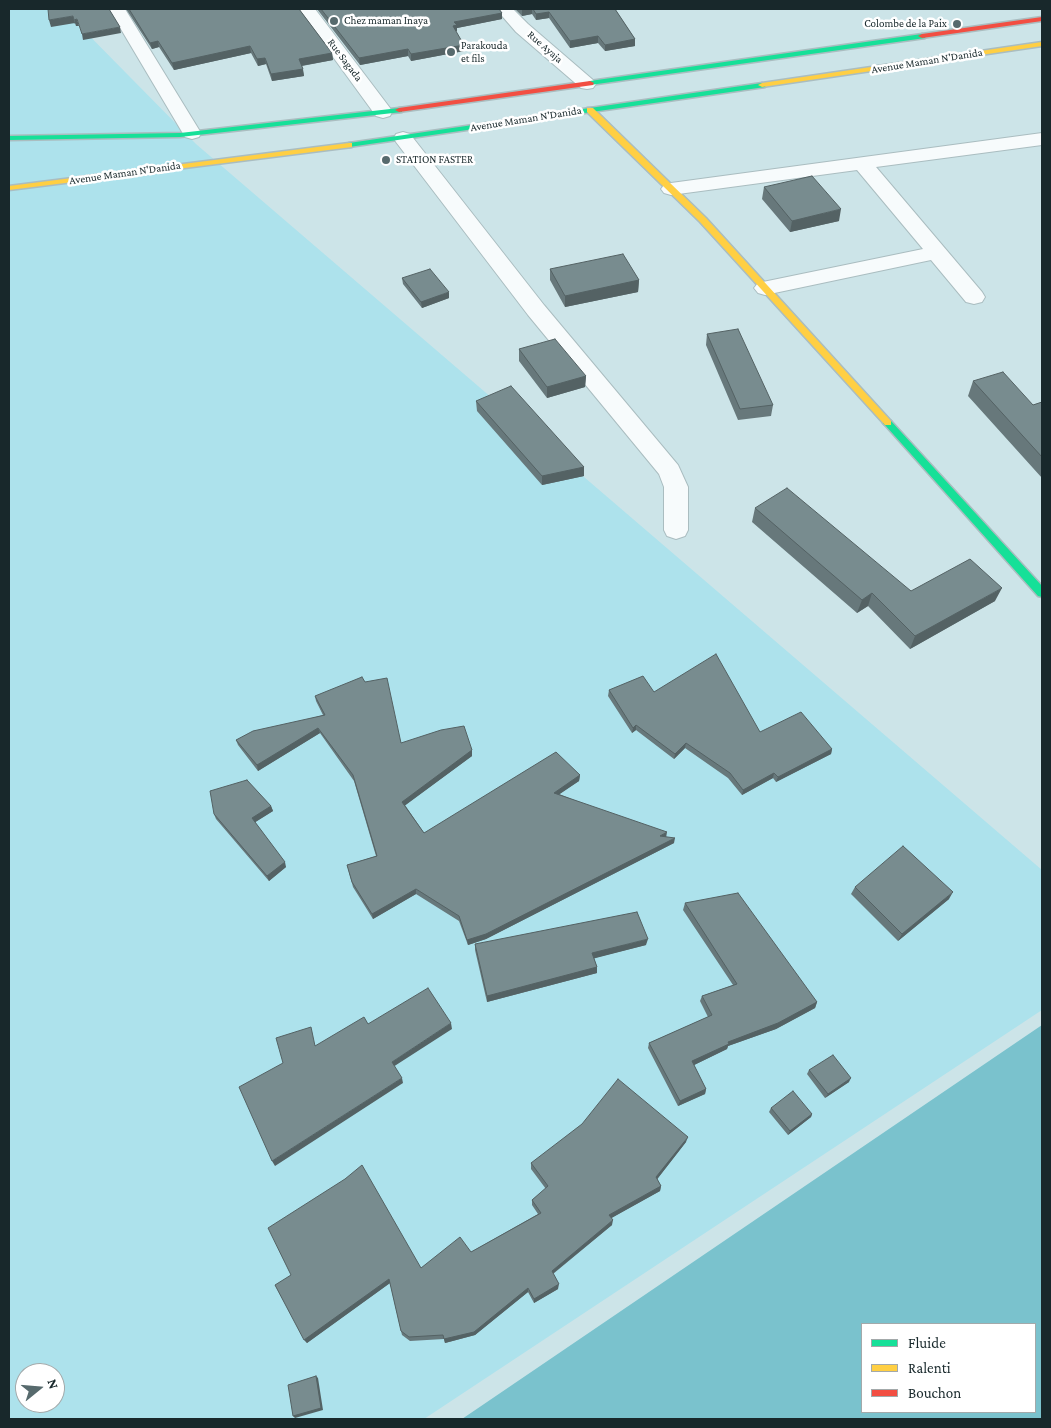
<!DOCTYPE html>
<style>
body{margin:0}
#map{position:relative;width:1051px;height:1428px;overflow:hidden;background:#cce4e8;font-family:"Crimson Pro",serif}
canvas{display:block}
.frame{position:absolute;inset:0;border:10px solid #18282b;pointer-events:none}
.legend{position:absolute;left:861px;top:1323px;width:175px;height:90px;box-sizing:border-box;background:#fff;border:1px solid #a3a9aa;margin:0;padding:6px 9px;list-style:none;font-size:15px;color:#18282b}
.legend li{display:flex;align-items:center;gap:10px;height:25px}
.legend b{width:25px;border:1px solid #a3a9aa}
.north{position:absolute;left:15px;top:1363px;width:50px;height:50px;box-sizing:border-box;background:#fff;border:1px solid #a3a9aa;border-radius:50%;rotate:73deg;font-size:14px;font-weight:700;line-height:20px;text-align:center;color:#18282b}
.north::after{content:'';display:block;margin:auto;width:18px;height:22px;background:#576a6d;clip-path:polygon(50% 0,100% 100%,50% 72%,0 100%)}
</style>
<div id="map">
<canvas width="1051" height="1428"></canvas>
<div class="frame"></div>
<ul class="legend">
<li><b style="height:6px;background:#16e098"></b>Fluide</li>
<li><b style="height:6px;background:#ffcf43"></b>Ralenti</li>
<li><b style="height:6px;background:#f24e42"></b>Bouchon</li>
</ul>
<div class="north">N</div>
</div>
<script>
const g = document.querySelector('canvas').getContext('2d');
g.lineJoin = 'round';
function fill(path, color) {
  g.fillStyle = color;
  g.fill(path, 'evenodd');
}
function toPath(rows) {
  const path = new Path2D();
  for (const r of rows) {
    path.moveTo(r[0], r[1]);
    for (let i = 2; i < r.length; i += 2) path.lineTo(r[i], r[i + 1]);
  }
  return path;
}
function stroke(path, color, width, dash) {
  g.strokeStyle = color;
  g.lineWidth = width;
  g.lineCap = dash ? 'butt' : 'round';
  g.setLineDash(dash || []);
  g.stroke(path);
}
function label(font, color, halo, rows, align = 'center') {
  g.font = font + ' "Crimson Pro",serif';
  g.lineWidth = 5;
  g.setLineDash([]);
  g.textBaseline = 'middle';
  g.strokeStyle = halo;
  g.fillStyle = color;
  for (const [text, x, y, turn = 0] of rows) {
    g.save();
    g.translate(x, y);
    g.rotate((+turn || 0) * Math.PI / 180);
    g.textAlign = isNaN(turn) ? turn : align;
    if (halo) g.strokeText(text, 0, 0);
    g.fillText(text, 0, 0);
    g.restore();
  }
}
const green = toPath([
 [9,9,63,9,196,144,1042,870,1042,1010,424,1419,9,1419],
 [25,1373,55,1373,55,1403,25,1403]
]);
const water = toPath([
 [1042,1025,1042,1419,462,1419],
 [862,1324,1035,1324,1035,1412,862,1412]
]);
const street = toPath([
 [109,9,125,9,201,133,199,137,192,139,185,137,109,9],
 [298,9,315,9,390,108,392,112,390,116,383,118,376,116,298,9],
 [496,9,513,9,528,24,593,80,596,84,593,88,587,89,581,88,516,32,496,9],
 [403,132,410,134,544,305,678,465,688,487,688,530,685,536,676,539,667,536,664,530,664,487,659,474,528,315,396,142,394,138,396,134,403,132],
 [1042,133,1042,145,876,167,982,292,985,297,982,302,974,304,966,302,931,260,765,295,758,293,754,288,758,283,923,249,857,170,671,195,664,193,661,189,664,185,671,183,1042,133]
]);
const fast = toPath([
 [922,34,926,36,925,38,590,85,586,83,590,81,922,34],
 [762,83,766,85,765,87,349,147,345,145,349,143,762,83],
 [399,108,402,108,402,112,180,137,9,140,9,136,180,133,399,108],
 [888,420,891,421,1042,586,1042,597,1038,596,885,425,883,423,888,420]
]);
const slow = toPath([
 [1042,42,1042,46,762,87,758,85,762,83,1042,42],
 [587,108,593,108,706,218,891,421,891,425,885,425,700,222,587,112,587,108],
 [349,143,352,143,352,147,9,190,9,186,349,143]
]);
const jam = toPath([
 [1042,17,1042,21,922,38,918,36,922,34,1042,17],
 [590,81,594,83,593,85,399,112,395,110,399,108,590,81]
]);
const wall = toPath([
 [126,9,299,9,332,53,333,60,302,66,304,76,272,81,266,64,258,66,251,53,174,70,159,47,152,49],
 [317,9,499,9,502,13,502,19,457,28,457,31,456,31,464,51,411,61,408,56,360,65],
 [515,9,615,9,635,39,635,46,605,51,598,43,570,48,549,18,536,20,532,14,522,16],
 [764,187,839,221,790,232,762,199],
 [550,269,639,280,638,292,565,307,550,280],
 [402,278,449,298,422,308,403,284],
 [707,334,773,405,771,416,738,420,706,345],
 [519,349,586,376,585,387,547,398,519,361],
 [973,381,1033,405,1042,402,1042,478,968,396],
 [476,401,584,467,584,476,542,485,477,411],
 [755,508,911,591,995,601,910,649,868,606,857,613,752,522],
 [609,690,654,692,760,732,832,749,831,754,776,782,773,778,742,795,728,778,685,748,674,759,636,730,632,733,608,696],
 [315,696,401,743,472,750,472,756,405,805,424,833,580,775,579,781,559,794,666,837,674,843,486,939,468,945,459,921,416,894,373,919,353,887,347,865,376,856,354,781,320,733,258,771,238,745,236,740,323,715,316,701],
 [271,806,273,811,255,822,286,867,269,881,216,819,214,814],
 [855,887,949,899,898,941,851,894],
 [685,903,817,1002,815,1008,776,1029,728,1046,727,1049,694,1065,706,1089,705,1094,678,1106,648,1048,649,1043,708,1017,700,1001,702,996,733,985,683,910],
 [475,944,646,945,594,958,597,967,597,973,487,1002,475,950],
 [809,1070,849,1082,825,1098,807,1074],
 [771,1108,812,1114,811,1117,788,1135,769,1112],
 [686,1142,657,1179,661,1186,660,1191,611,1218,612,1225,553,1274,558,1289,534,1303,528,1292,475,1335,445,1343,444,1339,410,1341,402,1335,401,1331,390,1283,307,1343,275,1285,421,1268,471,1252,538,1214,532,1205,532,1200,546,1189,531,1169,531,1163]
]);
const shadedWall = toPath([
 [522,9,532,9,532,14,522,16],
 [549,12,549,18,536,20,536,14],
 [502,13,502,19,457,28,457,31,453,32,453,26,454,22],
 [73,16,75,23,51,27,49,20],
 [77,19,79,26,76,26,74,20],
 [120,27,121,33,83,40,82,34],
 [598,36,598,43,570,48,570,41],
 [635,39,635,46,605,51,605,45],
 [158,41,159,47,152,49,150,43],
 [464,45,464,51,411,61,411,54],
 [250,46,251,53,174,70,172,63],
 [408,49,408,56,360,65,359,58],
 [332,53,333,60,300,66,299,59],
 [265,58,266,64,258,66,257,59],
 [303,69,304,76,272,81,271,74],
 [841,209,839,221,790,232,792,221],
 [639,280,638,292,565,307,565,296],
 [449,292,449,298,422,308,421,302],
 [586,376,585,387,547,398,547,387],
 [584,467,584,476,542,485,542,476],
 [1002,588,995,601,910,649,915,636],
 [872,593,868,606,857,613,862,600],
 [636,725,636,730,632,733,633,728],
 [318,728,320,733,258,771,257,765],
 [686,743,685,748,674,759,675,754],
 [832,749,831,754,776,782,778,777],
 [472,750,472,756,403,807,402,802],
 [774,773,773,778,742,795,743,790],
 [580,775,579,781,554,798,554,793],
 [271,806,273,811,254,823,252,818],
 [667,832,666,838,660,836],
 [675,838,674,843,486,939,468,945,467,940],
 [285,862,286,867,269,881,267,876],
 [416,889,416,894,373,919,372,914],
 [953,892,949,899,898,941,902,934],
 [648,939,646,945,592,959,592,953],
 [597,967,597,973,487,1002,487,996],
 [817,1002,815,1008,776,1029,728,1046,727,1049,690,1067,692,1061,728,1042],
 [451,1023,452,1029,393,1067,392,1062],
 [402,1078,403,1083,275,1166,272,1161],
 [851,1078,849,1082,825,1098,828,1094],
 [706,1089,705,1094,678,1106,680,1101],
 [812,1114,811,1117,788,1135,790,1131],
 [688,1137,686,1142,655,1182,656,1177],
 [661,1186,660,1191,608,1220,609,1215],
 [613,1220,612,1225,551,1275,552,1271],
 [389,1279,390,1283,307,1343,304,1340],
 [559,1284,558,1289,534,1303,534,1299],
 [528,1288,528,1292,475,1335,445,1343,444,1339],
 [316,1376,318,1378,323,1410,295,1418,293,1416]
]);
const building = toPath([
 [48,9,109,9,120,27,82,34,77,19,74,20,73,16,49,20,48,9],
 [129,9,299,9,332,53,299,59,303,69,271,74,265,58,257,59,250,46,172,63,158,41,150,43,129,9],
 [321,9,499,9,502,13,454,22,457,25,453,26,464,45,411,54,408,49,359,58,321,9],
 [533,9,615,9,635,39,605,45,598,36,570,41,549,12,536,14,533,9],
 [812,176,841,209,792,221,764,187,812,176],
 [623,254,639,280,565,296,550,269,623,254],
 [430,269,449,292,421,302,402,278,430,269],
 [738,329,773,405,740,409,707,334,738,329],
 [555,339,586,376,547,387,519,349,555,339],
 [1003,372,1033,405,1042,402,1042,457,973,381,1003,372],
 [511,386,584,467,542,476,476,401,511,386],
 [787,488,911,591,970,559,1002,588,915,636,872,593,862,600,755,508,787,488],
 [716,654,760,732,801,712,832,749,778,777,774,773,743,790,730,773,686,743,675,754,636,725,633,728,609,690,643,676,654,692,716,654],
 [362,677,365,682,387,678,401,743,441,730,464,726,472,750,402,802,424,833,556,752,580,775,554,793,667,832,660,836,675,838,486,934,467,940,459,916,416,889,372,914,352,882,347,865,377,856,353,775,318,728,257,765,236,740,253,731,325,715,315,696,362,677],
 [247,780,271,806,252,818,285,862,267,876,214,814,210,791,247,780],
 [903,846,953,892,902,934,855,887,903,846],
 [738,893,817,1002,778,1023,728,1042,729,1044,692,1061,706,1089,680,1101,649,1043,712,1015,702,996,737,984,685,903,738,893],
 [637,912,648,939,592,953,597,967,487,996,475,944,637,912],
 [428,988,451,1023,392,1062,402,1078,272,1161,239,1087,283,1063,276,1038,311,1027,315,1046,364,1017,368,1024,428,988],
 [833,1055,851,1078,828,1094,809,1070,833,1055],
 [618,1079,688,1137,656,1177,661,1186,609,1215,613,1220,552,1271,559,1284,534,1299,528,1288,474,1332,444,1339,443,1335,409,1337,401,1331,389,1279,304,1340,275,1285,291,1275,268,1228,345,1179,362,1165,421,1268,460,1237,471,1252,541,1213,532,1200,548,1186,531,1163,582,1124,618,1079],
 [793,1091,812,1114,790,1131,771,1108,793,1091],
 [316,1376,321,1408,293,1416,288,1385,316,1376]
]);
const markers = [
 [334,21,5,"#576a6d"],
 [957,24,5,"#576a6d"],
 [451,52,5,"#576a6d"],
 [386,160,5,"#576a6d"]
];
const farPoinames = [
 ["Chez maman Inaya",344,21],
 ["Colombe de la Paix",947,24,"right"],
 ["Parakouda",461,46],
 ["et fils",461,59],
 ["STATION FASTER",396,160]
];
const farStreetnames = [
 ["Rue Ayaja",545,47,41],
 ["Rue Sagada",345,60,53],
 ["Avenue Maman N'Danida",927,61,-9],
 ["Avenue Maman N'Danida",526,119,-9],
 ["Avenue Maman N'Danida",125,173,-8]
];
fill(green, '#ade2ec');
fill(water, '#7ac2cd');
stroke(street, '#aabdc0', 2);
stroke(fast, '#aabdc0', 3);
stroke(slow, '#aabdc0', 3);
stroke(jam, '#aabdc0', 3);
fill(street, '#f7fbfc');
fill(fast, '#16e098');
fill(slow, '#ffcf43');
fill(jam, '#f24e42');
fill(wall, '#67787b');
fill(shadedWall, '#546264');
fill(building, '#788c8f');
stroke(building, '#546264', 1);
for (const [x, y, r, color] of markers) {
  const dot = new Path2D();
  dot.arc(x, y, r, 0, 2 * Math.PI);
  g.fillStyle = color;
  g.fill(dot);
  stroke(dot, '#fff', 2);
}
label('11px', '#18282b', '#fff', farPoinames, 'left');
label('11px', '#18282b', '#fff', farStreetnames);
</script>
